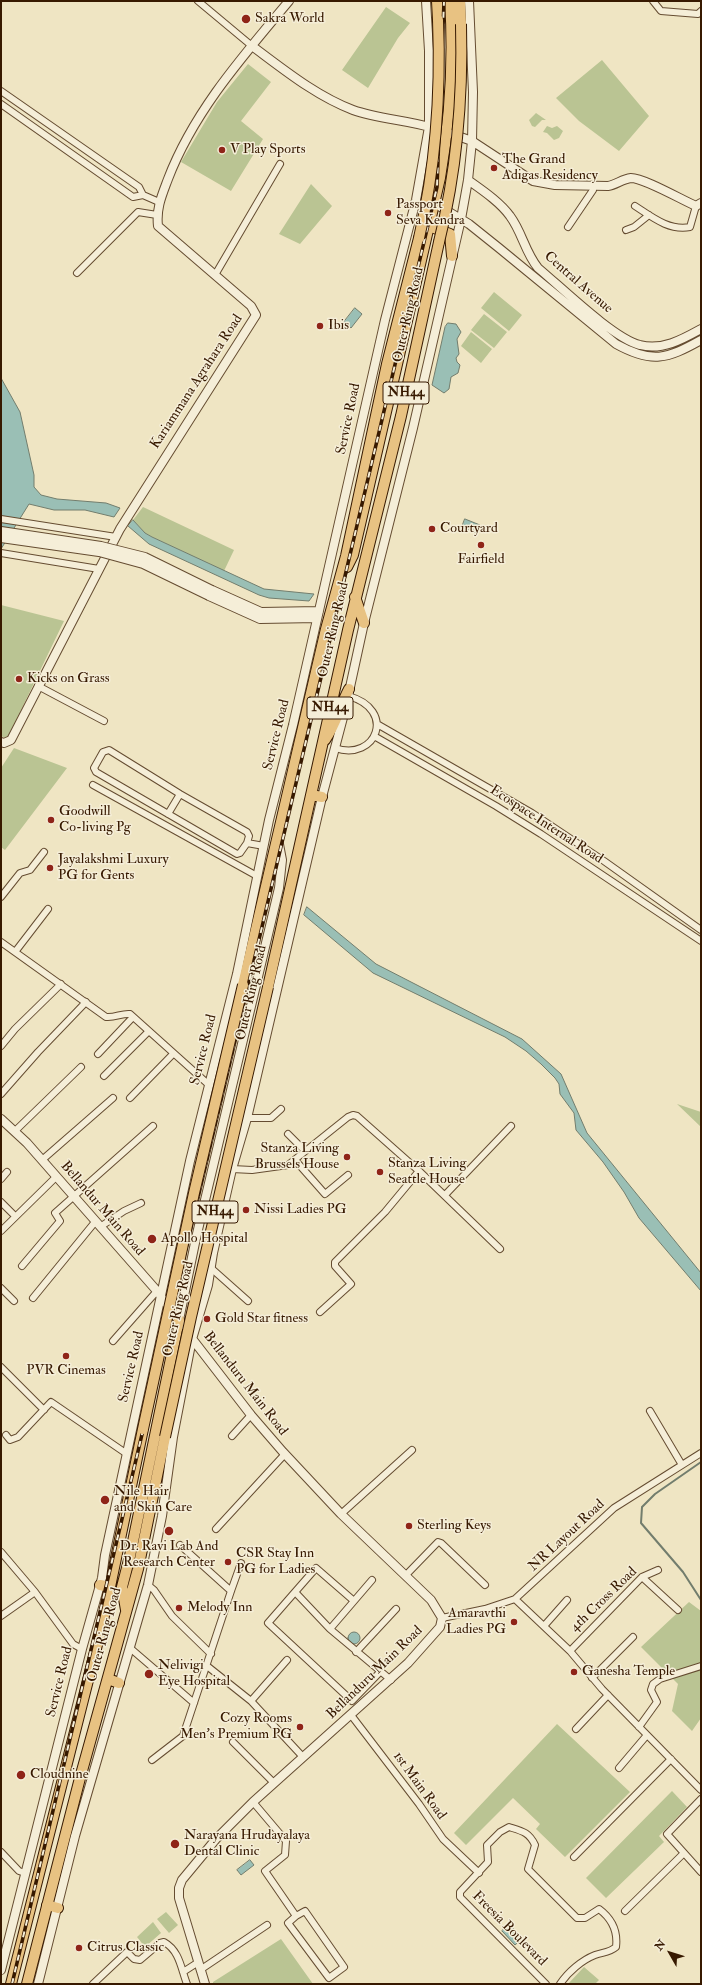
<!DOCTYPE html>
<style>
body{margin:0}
#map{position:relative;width:702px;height:1985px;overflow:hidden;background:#efe5c3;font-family:"IM FELL Double Pica",serif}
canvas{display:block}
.frame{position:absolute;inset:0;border:2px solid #371900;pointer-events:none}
.north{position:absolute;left:650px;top:1933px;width:40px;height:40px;-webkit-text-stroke:3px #f5eed8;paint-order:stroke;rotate:309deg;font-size:11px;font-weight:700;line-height:16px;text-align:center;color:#371900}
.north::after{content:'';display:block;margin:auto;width:14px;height:18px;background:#371900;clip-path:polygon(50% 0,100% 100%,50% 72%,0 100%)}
</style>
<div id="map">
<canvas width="702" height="1985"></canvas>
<div class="frame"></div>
<div class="north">N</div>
</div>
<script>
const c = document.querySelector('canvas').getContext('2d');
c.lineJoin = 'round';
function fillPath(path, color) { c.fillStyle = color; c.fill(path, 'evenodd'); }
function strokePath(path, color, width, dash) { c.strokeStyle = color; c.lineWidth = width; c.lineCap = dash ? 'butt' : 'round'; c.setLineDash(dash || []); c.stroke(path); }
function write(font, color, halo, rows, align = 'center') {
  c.font = font + ' "IM FELL Double Pica",serif'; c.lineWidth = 3; c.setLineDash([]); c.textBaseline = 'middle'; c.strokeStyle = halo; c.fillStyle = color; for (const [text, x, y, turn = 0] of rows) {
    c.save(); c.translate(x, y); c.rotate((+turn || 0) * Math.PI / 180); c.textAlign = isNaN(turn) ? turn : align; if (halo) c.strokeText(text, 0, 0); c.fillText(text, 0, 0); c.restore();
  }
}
const green = new Path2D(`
 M386,7L410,23L398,38L368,88L342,70Z
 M602,60L649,116L619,151L579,121L556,98Z
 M248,64L271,82L241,121L263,139L231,191L181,162L217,102Z
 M536,113L546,120H542L535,127L532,126L529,120Z
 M547,126L552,128L557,126L563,131L559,138L554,140L547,133L543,132Z
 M311,184L332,206L300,244L279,234Z
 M494,292L522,315L509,331L481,308Z
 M484,314L507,332L494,348L471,330Z
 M471,332L492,349L481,363L461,346Z
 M143,507L234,550L224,571L152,537L145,533L133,520Z
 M1,605L64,621L7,739L1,736Z
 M14,748L67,768L5,850L1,847V768Z
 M677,1104L701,1112V1127Z
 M689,1602L701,1611V1718L692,1731L672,1711L678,1684L641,1647Z
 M557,1724L630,1792L565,1857L536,1829L540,1824L513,1798L466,1845L454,1833Z
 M672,1791L687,1807L659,1836L664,1842L606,1898L586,1878Z
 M166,1912L178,1925L169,1933L157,1919Z
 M153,1922L161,1933L145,1947L137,1937Z
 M281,1939L313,1984H213V1982Z
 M584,1967L599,1980L595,1984H568Z`);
const water = new Path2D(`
 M355,308L362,314L351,328L344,322Z
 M448,323L456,324L461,332L457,339L459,354L456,358L457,362L460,365L458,373L451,377L449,389L444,393L432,385L445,327Z
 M1,378L20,412L34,475V487L41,495L57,499L106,503L120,508L114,517L85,510H54L29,504L1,549Z
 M465,519L480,525L476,533L462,527Z
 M133,520L145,533L152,537L264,589L314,594L309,601L269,598L259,595L149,544L128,526Z
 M307,907L376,964L522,1039L561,1074L587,1133L701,1273V1291L639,1218L624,1192L603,1162L576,1130L574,1113L560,1094L559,1084L555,1078L541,1064L526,1051L505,1037L373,973L304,915Z
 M348 1638a6 6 0 1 1 12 0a6 6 0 1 1-12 0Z
 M250,1860L254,1865L241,1875L237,1870Z
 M509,1924L523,1938L515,1945L502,1931Z`);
const stream = new Path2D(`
 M701,1462L655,1494L642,1507L641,1523L683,1572L701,1600`);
const minor = new Path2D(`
 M198,1L252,46
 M653,1L661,11L698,14L701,11
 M1,91L139,187L143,195
 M1,104L133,197L143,195L159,202
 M635,206C652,217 669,231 690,227L696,206
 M568,227L593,190V186
 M626,230L634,227L649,215
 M77,273L138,212L157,215
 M215,275L280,164
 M1,519L116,537
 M1,553L99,569
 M38,686L104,721
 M377,724L532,813L604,861L701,930
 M374,736L496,806L541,834L701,941
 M335,748C377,762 397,709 348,696
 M93,785L257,876
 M168,814L180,794
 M247,843L240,853L237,854L96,772L94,768L103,752L109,750L180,794L247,832L249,836L247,843L264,846
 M1,897L20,873L30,870L44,852
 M1,942L106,1017C115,1018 122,1013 130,1014L208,1084
 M15,952L48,909
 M1,1046L15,1029L61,984
 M98,1054L133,1017
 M104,1076L149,1031
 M1,1094L38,1052L86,1002
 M130,1098L173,1054
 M247,1118H271L281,1109
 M15,1131L81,1067
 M288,1134L305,1151
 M42,1160L113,1098
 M295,1160L325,1194L348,1175
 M232,1169L252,1170L288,1165L348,1117L353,1115L357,1116L419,1171L500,1249
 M1,1179L7,1172
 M445,1195L511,1126
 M1,1202L15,1216
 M100,1227L124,1211L141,1203
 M1,1231L56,1177
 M22,1266L60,1221L55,1213L153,1126
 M212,1269L248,1301
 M1,1288L14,1301
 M33,1298L95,1222
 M320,1312L351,1284L335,1266V1262L385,1212L419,1171
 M113,1341L157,1291
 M1,1367L44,1410
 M650,1411L682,1465
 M6,1435L10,1440L18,1437L51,1402L127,1454
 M232,1436L251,1415
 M341,1514L412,1450
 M216,1529L285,1454
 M180,1545L231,1591
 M1,1552L35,1592L73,1644L82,1649
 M406,1575L438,1542L441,1543L485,1585
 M642,1577L678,1610
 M148,1585L154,1590L172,1616L211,1654
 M295,1592L268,1623L352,1701L381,1671
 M515,1599L570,1651L602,1689L701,1790
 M354,1601L316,1568L295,1592L330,1629L391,1680
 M1,1616L35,1592
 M442,1618L485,1609L515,1599L614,1508L701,1453
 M544,1626L567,1600
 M330,1629L372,1580
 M130,1648L194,1703
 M570,1651L642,1577L658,1570
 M356,1652L396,1609
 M207,1666L251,1701L303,1757
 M592,1678L633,1637
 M251,1701L287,1660
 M351,1715L419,1804L443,1839L479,1873
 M639,1727L657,1702L651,1690L653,1684L660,1679L701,1666
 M576,1729L608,1695
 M233,1742L274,1783
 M152,1760L183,1736L231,1591L241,1563
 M619,1768L647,1735
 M701,1799L667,1834L701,1872
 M253,1802L286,1841L285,1855L265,1871L296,1916L288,1923L329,1978L344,1967L305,1911L296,1916
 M1,1852L19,1871L25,1873
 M574,1857L671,1759
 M625,1911L684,1853
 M200,1970L267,1925
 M183,1972L197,1963
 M93,1984L127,1952L134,1959L140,1960L160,1943L164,1942C180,1951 181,1969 187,1984
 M546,1984L460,1897V1892L488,1862L487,1845L500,1832L509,1827C522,1831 529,1832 535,1845L528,1869L577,1918H585L599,1909C611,1918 618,1931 616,1947C609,1953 603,1952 595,1955C582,1960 568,1972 560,1984`);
const tertiary = new Path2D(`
 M252,46C283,69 316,96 353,110C378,119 407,120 433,128
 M452,134L472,141L533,181L555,185L608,186C616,185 622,179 631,178C644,178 682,200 696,206L701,203
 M468,180C482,190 500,202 510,216C522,232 525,252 538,268C561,287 614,339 640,345C662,351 683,339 701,329
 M429,202L434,203L469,224L499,248L616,344C652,364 667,359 701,340
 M212,590L261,612L319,611
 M209,596L260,619L317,618
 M1,742L4,743L11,740L120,529L256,315L251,306L158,226C156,208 162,195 168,179C194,111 243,56 289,1
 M1,1119L27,1143L157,1291L182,1325
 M179,1320L196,1238L279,888L282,860L278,839
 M190,1336L251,1415L283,1452L341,1514L431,1600L442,1618L440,1627L408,1663L253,1802L216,1839L182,1880L179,1888V1898L205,1984
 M1,1970L82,1649L102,1578L105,1555L190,1161L237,974L269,820L293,725L385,320L416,200L429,127V51L426,1
 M38,1984L75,1836L148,1585L162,1516L173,1437L192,1339L208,1285L213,1253L232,1169L247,1118L322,797L345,710L364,623L413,428L461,219L468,180L472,141L473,92L469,1`);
const trunk = new Path2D(`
 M437,1L438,20
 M460,1L461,24
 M429,226L450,234L452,256
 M347,567L353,555L440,178C450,120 454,60 450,1
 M355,597L364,623
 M325,740C336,724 340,706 349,689
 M311,795L322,797
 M243,985L326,629L346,556L387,364L419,238
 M268,987L348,630L401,416L439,242
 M100,1585L110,1587
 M126,1610L122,1587L130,1556L179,1320
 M108,1679L119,1683
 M47,1905L58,1908
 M11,1984L102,1625L143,1429
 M27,1984L80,1778L138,1569L165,1437`);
const rail = new Path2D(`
 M12,1984L437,187L444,1`);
const tertiaryBridge = new Path2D(`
 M1,531L101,546L145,557L212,590
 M1,538L99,552L143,564L209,596`);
const trunkBridge = new Path2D(`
 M419,238C436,165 441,94 438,20
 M439,242C457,170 463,98 461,24
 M143,1429L194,1193L243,985
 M165,1437L191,1317L268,987`);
const markers = [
 [246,19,5,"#8f2418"],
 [222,150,4,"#8f2418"],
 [494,168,4,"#8f2418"],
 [388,213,4,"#8f2418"],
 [320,326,4,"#8f2418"],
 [432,529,4,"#8f2418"],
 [481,545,4,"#8f2418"],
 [19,679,4,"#8f2418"],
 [51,820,4,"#8f2418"],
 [50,868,4,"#8f2418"],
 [347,1157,4,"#8f2418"],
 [380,1172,4,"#8f2418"],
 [246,1210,4,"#8f2418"],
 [152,1239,5,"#8f2418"],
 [207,1319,4,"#8f2418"],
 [66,1356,4,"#8f2418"],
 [105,1500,5,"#8f2418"],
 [409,1526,4,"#8f2418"],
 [169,1531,5,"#8f2418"],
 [228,1562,4,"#8f2418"],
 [179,1608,4,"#8f2418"],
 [514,1622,4,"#8f2418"],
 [574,1672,4,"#8f2418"],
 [149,1674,5,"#8f2418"],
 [300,1727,4,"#8f2418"],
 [21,1775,5,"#8f2418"],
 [175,1844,5,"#8f2418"],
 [79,1948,4,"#8f2418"]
];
const shields = [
 [406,393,46],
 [330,708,46],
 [215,1212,46]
];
const shieldNames = [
 ["NH44",406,393],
 ["NH44",330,708],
 ["NH44",215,1212]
];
const poiNames = [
 ["Sakra World",255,19],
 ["V Play Sports",230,150],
 ["The Grand",502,160],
 ["Adigas Residency",502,176],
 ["Passport",396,205],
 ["Seva Kendra",396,221],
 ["Ibis",328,326],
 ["Courtyard",440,529],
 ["Fairfield",481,560,"center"],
 ["Kicks on Grass",27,679],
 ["Goodwill",59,812],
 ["Co-living Pg",59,828],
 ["Jayalakshmi Luxury",58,860],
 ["PG for Gents",58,876],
 ["Stanza Living",339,1149,"right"],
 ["Brussels House",339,1165,"right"],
 ["Stanza Living",388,1164],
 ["Seattle House",388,1180],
 ["Nissi Ladies PG",254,1210],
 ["Apollo Hospital",161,1239],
 ["Gold Star fitness",215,1319],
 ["PVR Cinemas",66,1371,"center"],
 ["Nile Hair",114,1492],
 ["and Skin Care",114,1508],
 ["Sterling Keys",417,1526],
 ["Dr. Ravi Lab And",169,1547,"center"],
 ["Research Center",169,1563,"center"],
 ["CSR Stay Inn",236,1554],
 ["PG for Ladies",236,1570],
 ["Melody Inn",187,1608],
 ["Amaravthi",506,1614,"right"],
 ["Ladies PG",506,1630,"right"],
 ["Nelivigi",158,1666],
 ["Eye Hospital",158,1682],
 ["Ganesha Temple",582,1672],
 ["Cozy Rooms",292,1719,"right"],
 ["Men's Premium PG",292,1735,"right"],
 ["Cloudnine",30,1775],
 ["Narayana Hrudayalaya",184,1836],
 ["Dental Clinic",184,1852],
 ["Citrus Classic",87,1948]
];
const streetNames = [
 ["Central Avenue",578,283,41],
 ["Outer Ring Road",409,315,-77],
 ["Kariammana Agrahara Road",197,382,-57],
 ["Service Road",349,419,-78],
 ["Outer Ring Road",334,630,-77],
 ["Service Road",277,735,-76],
 ["Ecospace Internal Road",546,825,33],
 ["Outer Ring Road",252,993,-77],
 ["Service Road",204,1050,-76],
 ["Bellandur Main Road",102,1209,49],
 ["Outer Ring Road",179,1309,-77],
 ["Service Road",132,1367,-77],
 ["Bellanduru Main Road",245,1384,52],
 ["NR Layout Road",567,1536,-43],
 ["4th Cross Road",604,1600,-44],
 ["Outer Ring Road",105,1635,-75],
 ["Bellanduru Main Road",375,1673,-44],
 ["Service Road",60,1682,-76],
 ["1st Main Road",419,1786,54],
 ["Freesia Boulevard",509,1929,45]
];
fillPath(green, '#bac493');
fillPath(water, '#9abfb5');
strokePath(water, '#727d6d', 1);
strokePath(stream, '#727d6d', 2);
strokePath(minor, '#654c31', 8);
strokePath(tertiary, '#654c31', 10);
strokePath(trunk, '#371900', 12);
strokePath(minor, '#f5eed8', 6);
strokePath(tertiary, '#f5eed8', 8);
strokePath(trunk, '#e8c282', 10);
strokePath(rail, '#371900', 3.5);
strokePath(rail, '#f5eed8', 2, [6]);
strokePath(tertiaryBridge, '#654c31', 10, []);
strokePath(trunkBridge, '#371900', 12, []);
strokePath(tertiaryBridge, '#f5eed8', 8);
strokePath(trunkBridge, '#e8c282', 10);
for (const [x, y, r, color] of markers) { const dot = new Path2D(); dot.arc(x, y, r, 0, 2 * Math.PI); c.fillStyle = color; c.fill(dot); strokePath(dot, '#f5eed8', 1.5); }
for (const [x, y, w] of shields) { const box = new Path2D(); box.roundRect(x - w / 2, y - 11, w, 22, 3); c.fillStyle = '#f5eed8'; c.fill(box); strokePath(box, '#371900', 1); }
write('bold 13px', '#371900', null, shieldNames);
write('14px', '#371900', '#f5eed8', poiNames, 'left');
write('14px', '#371900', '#f5eed8', streetNames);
</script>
